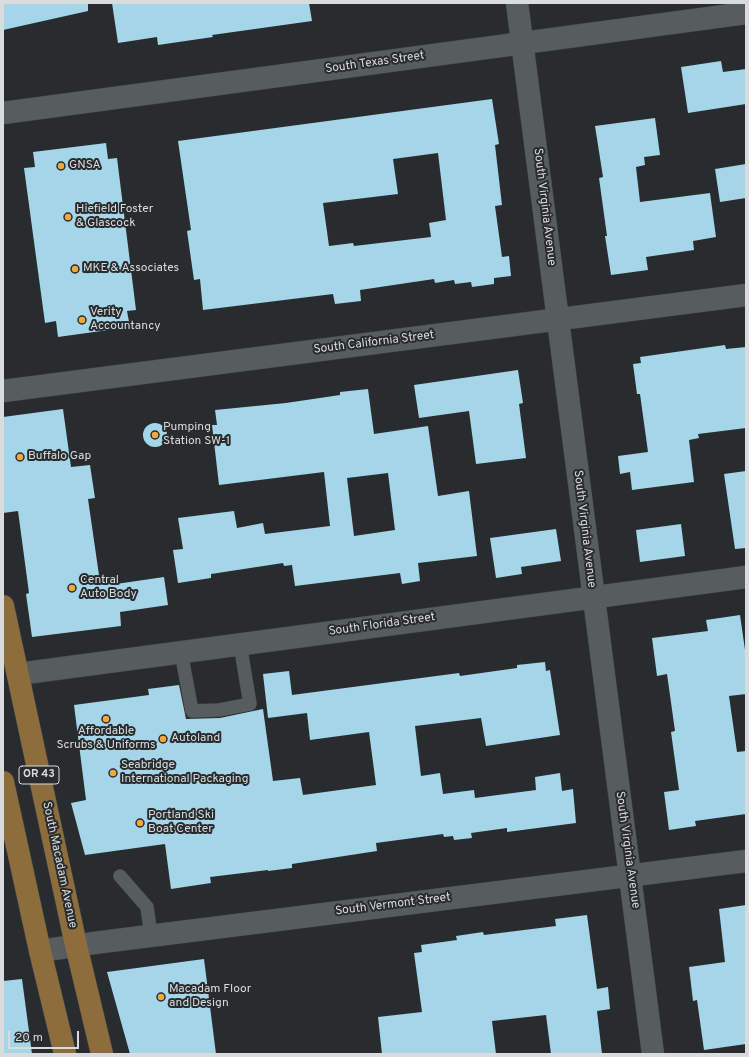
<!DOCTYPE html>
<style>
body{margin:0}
#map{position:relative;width:749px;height:1057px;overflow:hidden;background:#282c2e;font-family:Overpass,sans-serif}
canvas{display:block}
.frame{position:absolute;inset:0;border:4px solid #d9dcdd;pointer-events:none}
.scale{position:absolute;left:8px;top:1031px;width:71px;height:18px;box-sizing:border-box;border:2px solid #d9dcdd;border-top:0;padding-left:5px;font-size:12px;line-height:14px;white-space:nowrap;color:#d9dcdd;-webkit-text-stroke:3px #282c2e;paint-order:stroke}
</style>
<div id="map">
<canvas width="749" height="1057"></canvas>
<div class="frame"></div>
<div class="scale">20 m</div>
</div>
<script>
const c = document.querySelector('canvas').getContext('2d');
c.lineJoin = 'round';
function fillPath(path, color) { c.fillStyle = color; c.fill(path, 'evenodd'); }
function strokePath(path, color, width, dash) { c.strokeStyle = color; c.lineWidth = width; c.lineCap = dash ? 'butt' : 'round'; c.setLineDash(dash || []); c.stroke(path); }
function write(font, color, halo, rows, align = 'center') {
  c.font = font + ' Overpass,sans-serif'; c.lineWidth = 4; c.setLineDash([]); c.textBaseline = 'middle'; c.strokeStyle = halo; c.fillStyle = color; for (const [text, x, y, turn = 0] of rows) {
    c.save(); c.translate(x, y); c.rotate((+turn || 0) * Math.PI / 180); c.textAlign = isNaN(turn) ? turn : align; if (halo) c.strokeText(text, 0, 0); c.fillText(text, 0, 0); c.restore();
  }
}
const building = new Path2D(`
 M3,3H88V11L3,30Z
 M112,3H309L312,21L212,35L213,37L158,45L157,37L118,43Z
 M721,61L723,72L746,69V104L688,113L681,67Z
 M492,99L499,144L495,145L502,205L495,206L502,257L509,256L511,276L494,278V284L472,287L471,282L455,284L454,280L435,283L434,279L360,290L361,301L335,304L333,294L203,310L200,279L194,280L187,231L191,230L178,141ZM438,153L446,220L429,223L431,237L354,246L353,243L329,246L323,203L398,194L393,159Z
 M655,118L660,155L644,157L645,165L636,167L640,202L710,193L716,237L693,241L694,250L646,257L648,270L611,275L605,236H607L599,178L603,177L595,126Z
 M106,143L108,159L117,158L136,310L127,311L130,327L58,337L56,321L45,323L24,168L35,167L33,152Z
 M746,164V198L720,202L715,169Z
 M725,345L726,349L746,347V428L698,434L699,438L689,440L694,482L632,490L630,472L620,474L618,456L648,452L640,394H637L633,364L641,363L640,357Z
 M518,370L523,403L519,404L526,458L476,464L469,411L419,418L414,385Z
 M368,389L374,434L428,426L438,496L469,491L477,556L418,563L420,581L402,584L400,573L295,586L292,565L284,566L283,563L211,574V578L178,583L173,550L183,549L178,518L234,511L237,528L263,523L265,534L330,526L324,472L219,485L212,425H217L215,410L286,403L340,395V392ZM388,473L395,530L354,536L347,478Z
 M63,409L71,467L90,465L95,498L88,499L100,582L115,580L116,584L164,577L168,605L120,612L121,626L32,637L26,594L29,593L18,511L3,513V417Z
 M143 435a12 12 0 1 1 24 0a12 12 0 1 1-24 0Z
 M746,471V548L735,549L724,474Z
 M681,524L685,556L640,562L636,530Z
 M556,529L561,561L521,567L522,574L496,578L490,538Z
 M740,615L746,657V694L729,696L737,752L746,751V814L695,821L696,826L669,830L664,792L679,790L671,732L675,731L667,674L657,676L652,638L708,631L706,620Z
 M545,662L546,671L550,670L560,735L486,746L481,718L415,726L421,776L440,773L443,794L474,790L475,798L536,790L535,777L560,773L562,791L573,789L576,823L507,832V828L471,833L472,838L454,840L453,836L444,837L443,834L376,843L377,851L292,864V868L268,871V870L210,877L211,883L171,889L165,844L85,855L71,803L86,800L74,705L149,695L148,689L179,685L186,719L220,718L263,709L273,781L300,778L303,795L376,785L369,732L310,740L307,713L268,718L263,674L289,671L292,695L459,673L460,676L517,668V665Z
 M746,905V1044L704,1050L697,1000L693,1001L689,967L725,962L719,909Z
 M587,915L597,989L608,987L610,1009L597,1011L602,1054H551L546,1015L492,1021L496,1054H382L378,1017L422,1012L414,953L422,952L421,945L457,940L456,936L483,932L484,935L556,926L555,919Z
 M204,959L216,1054H130L107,972Z
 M22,979L32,1054H3V981Z`);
const lane = new Path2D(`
 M181,652L192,711L219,710L250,704L240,644
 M120,876L147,907L151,935`);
const street = new Path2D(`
 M517,3L653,1054
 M3,113L746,13
 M3,391L746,295
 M18,674L746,577
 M40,951L94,943L746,861`);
const primary = new Path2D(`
 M3,606L76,945L102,1054
 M3,782L40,951L65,1054`);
const markers = [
 [61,166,4,"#efa73e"],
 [68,217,4,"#efa73e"],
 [75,269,4,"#efa73e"],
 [82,320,4,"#efa73e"],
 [155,435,4,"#efa73e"],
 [20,457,4,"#efa73e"],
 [72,588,4,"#efa73e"],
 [106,719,4,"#efa73e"],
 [163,739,4,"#efa73e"],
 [113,773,4,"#efa73e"],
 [140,823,4,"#efa73e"],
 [161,997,4,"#efa73e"]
];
const shields = [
 [39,775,40]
];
const shieldNames = [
 ["OR 43",39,775]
];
const streetNames = [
 ["South Texas Street",375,63,-8],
 ["South Virginia Avenue",544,207,83],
 ["South California Street",374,343,-7],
 ["South Virginia Avenue",584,529,83],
 ["South Florida Street",382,625,-8],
 ["South Virginia Avenue",627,850,82],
 ["South Macadam Avenue",59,865,78],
 ["South Vermont Street",393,905,-7]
];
const poiNames = [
 ["GNSA",69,166],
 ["Hiefield Foster",76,210],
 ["& Glascock",76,224],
 ["MKE & Associates",83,269],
 ["Verity",90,313],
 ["Accountancy",90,327],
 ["Pumping",163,428],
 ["Station SW-1",163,442],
 ["Buffalo Gap",28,457],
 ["Central",80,581],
 ["Auto Body",80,595],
 ["Affordable",106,732,"center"],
 ["Scrubs & Uniforms",106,746,"center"],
 ["Autoland",171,739],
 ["Seabridge",121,766],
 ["International Packaging",121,780],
 ["Portland Ski",148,816],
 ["Boat Center",148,830],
 ["Macadam Floor",169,990],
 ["and Design",169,1004]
];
fillPath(building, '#a5d5e9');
strokePath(lane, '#45494a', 14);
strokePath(street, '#45494a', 23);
strokePath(primary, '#45494a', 23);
strokePath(lane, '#575c5f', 13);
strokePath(street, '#575c5f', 22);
strokePath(primary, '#8d6d3c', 22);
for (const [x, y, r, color] of markers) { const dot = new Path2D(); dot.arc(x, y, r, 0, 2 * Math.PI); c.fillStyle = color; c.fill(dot); strokePath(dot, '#282c2e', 1.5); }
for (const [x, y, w] of shields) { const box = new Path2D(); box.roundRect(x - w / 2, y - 9, w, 18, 3); c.fillStyle = '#282c2e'; c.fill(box); strokePath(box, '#d9dcdd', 1); }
write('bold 11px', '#d9dcdd', null, shieldNames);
write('12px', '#d9dcdd', '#282c2e', streetNames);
write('12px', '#d9dcdd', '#282c2e', poiNames, 'left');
</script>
